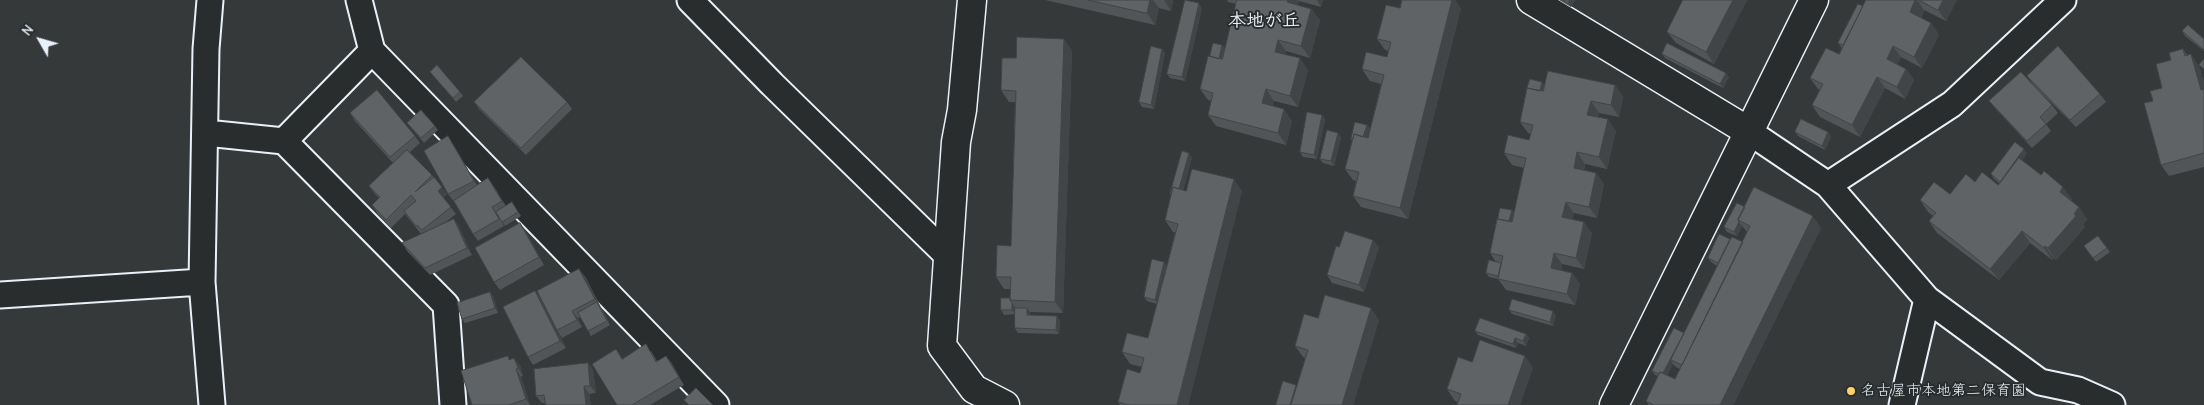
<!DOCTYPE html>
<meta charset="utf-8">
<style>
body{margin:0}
#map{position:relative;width:2204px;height:405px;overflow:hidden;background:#35393a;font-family:"Comic Neue",sans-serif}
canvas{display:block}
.north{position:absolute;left:15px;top:15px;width:50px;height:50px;-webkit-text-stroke:4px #2a2d2e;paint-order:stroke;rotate:308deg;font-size:14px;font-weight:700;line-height:20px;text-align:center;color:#e8f1f8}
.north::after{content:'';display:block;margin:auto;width:18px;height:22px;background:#e8f1f8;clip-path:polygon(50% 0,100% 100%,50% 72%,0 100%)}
</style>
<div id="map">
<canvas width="2204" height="405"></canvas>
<div class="north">N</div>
</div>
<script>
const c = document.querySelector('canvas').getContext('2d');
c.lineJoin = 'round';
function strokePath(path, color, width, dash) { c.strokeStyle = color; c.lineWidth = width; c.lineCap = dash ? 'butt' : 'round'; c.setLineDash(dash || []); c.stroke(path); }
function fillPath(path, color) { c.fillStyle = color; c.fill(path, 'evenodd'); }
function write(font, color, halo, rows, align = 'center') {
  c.font = font + ' "Comic Neue","Klee One",sans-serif'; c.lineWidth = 4; c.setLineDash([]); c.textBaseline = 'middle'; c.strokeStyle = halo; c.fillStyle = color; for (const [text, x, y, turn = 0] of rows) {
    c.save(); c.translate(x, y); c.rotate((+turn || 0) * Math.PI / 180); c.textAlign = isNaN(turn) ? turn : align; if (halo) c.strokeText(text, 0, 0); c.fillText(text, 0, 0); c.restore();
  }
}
const minor = new Path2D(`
 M210,0L206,49L202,282L212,405
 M359,0L372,51L716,405
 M690,0L772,84L947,255
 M1748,131L1828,185L1927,299L2040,382L2078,390L2112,405
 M206,133L284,141L446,305L453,405
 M284,141L372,51
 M1828,185L1952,104L2063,0
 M0,295L202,282
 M1902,405L1927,299`);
const tertiary = new Path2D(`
 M972,0L962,110L956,142L942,346L974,389L1005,405
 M1531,0L1748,131
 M1614,405L1814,0`);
const wall = new Path2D(`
 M1045,0H1173L1171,11L1159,8L1155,25Z
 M1227,0H1323L1321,7L1299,1L1298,5L1311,9L1320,20L1310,58L1286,51L1285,54L1308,70L1298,107L1274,101L1272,106L1292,121L1286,145L1216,126L1208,115L1211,101L1208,100L1200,89L1210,56L1222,45L1225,48L1236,4L1228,2Z
 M1559,0H1575L1571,7Z
 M1683,0H1747L1714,64L1676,43L1667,32Z
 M1866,0H1957L1946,21L1924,10L1921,18L1931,23L1939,35L1922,68L1901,57L1897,64L1906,69L1914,80L1905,99L1885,88L1860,137L1820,117L1812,105L1820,90L1818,89L1810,78L1839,54L1842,48L1838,43L1863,6Z
 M1202,8L1185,81L1170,78L1167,74Z
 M1400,8H1461L1408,219L1361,207L1353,196L1356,181L1353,180L1345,169L1352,141L1351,139L1367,125L1370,129L1367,137L1368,138L1381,84L1370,81L1362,69L1387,57L1389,51L1385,50L1377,39Z
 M2182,31L2204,39V51L2185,36Z
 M1162,49L1165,53L1154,109L1142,107L1139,102Z
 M2183,49L2187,55L2199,66L2204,82V167L2169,176L2161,165L2153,101L2162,88L2171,60Z
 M1072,50L1063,313L1030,312V315L1060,320L1059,334L1018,333L1015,328V314L1004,315L1001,310L1010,298L1011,289H1004L996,277L1011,246L1015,102H1009L1001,90L1016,58Z
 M1662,54L1729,77L1723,88L1665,58Z
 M430,72L460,92L463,96L456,102Z
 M2027,76L2100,94L2106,102L2076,127L2034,86L2052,105L2058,113L2046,124L2051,131L2032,148L1995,108L1989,101L2032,83Z
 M1542,82L1544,85H1615L1623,97L1619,117L1599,113L1598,117L1616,131L1607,169L1585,164L1584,170L1596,173L1604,184L1597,218L1574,213L1572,219L1592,233L1584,269L1562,264L1561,270L1572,273L1580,284L1575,305L1506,290L1498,279L1489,277L1486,273L1496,262L1490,253L1512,210L1514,213L1524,168L1512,165L1504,153L1529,140L1531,134L1528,133L1520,122Z
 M474,102H567L572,109L526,155L479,109Z
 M350,113L415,136L420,143L410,152L432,175L447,194L443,198L456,214L442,225L454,219L459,227L472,255L430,275L407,251L402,243L424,233L423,232L421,234L405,214L391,228L377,213L372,205L379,198L374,193L369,186L393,163L355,121Z
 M1322,115L1325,119L1317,159L1303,157L1300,152Z
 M407,123L435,126L438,130L424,143Z
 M1795,132H1828L1831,137L1825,150L1798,136Z
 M1341,137L1334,166L1323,163L1320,159Z
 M453,144L477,185L488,178L506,206L512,202L521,216L505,226L498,214L504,226L478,241L473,234L454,202L448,194Z
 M2027,153L2022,160L2072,199L2071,200L2087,219L2083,225L2085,227L2056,260L2054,258L2052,260L2030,243L1999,280L1937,233L1929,221L1933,216L1928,212L1920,200L1950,194L1975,182L1998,185L1999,183L1994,179L1991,174Z
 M1192,157L1183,190L1186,191H1242L1188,405H1120L1118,402L1140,373L1142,367L1130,364L1122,352L1148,338L1157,304L1147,301L1144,297L1164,262L1167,266L1175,232H1173L1165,220L1171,196L1170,194Z
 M1745,207L1821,228L1733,405H1649L1646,401L1658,376L1655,375L1652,371L1684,333L1717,266L1711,262L1708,258L1730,239L1743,242L1747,232L1742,226L1737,236L1727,232L1724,227ZM1673,364L1676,367L1680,369L1675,379L1667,375Z
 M525,230L544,265L500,290L494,282Z
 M2098,236L2110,252L2096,262L2084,246Z
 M1339,247H1379L1364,292L1332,283L1327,275Z
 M585,276L610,325L591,336L581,317L578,318L582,327L562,338L557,330Z
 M535,291L540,298L566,348L533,365L528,357Z
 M490,292L493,296L498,313L465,323L462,319Z
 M1509,310L1556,315L1553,326L1512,314Z
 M1318,318L1379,320L1353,405H1276L1297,386L1305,358L1303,357L1295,346Z
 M1475,331L1526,334L1529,338L1526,346L1518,343L1516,348L1478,335Z
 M651,351L657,361L666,356L684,385L650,405H617L623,358Z
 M510,359L520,365L523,376L521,377L530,405H472Z
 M1472,362L1533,367L1520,405H1457L1458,402L1455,401L1447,389Z
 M588,363L593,370L596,393L589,394L591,405H546L545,403H542L536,396Z`);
const shadedWall = new Path2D(`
 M1150,0H1153L1159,8L1155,25L1147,13Z
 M1164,0H1173L1171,11Z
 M1288,0H1298L1299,1L1295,14L1287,2Z
 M1317,0H1323L1321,7Z
 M1452,0H1455L1461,8L1408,219L1400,208Z
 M1570,0H1575L1571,7L1568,3Z
 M1733,0H1747L1714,64L1706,52Z
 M1915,0H1917L1924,10L1918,24L1910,12Z
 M1943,0H1957L1946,21L1938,10Z
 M1199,3L1202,8L1185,81L1182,77Z
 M1311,9L1320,20L1310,58L1301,46Z
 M1931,23L1939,35L1922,68L1914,57Z
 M1064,39L1072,50L1063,313L1055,302Z
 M1278,40L1286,51L1283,63L1275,52Z
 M1222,45L1225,49L1221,66L1218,62Z
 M1893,46L1901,57L1895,70L1887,59Z
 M1162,49L1165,53L1154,109L1151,105Z
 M2191,54L2199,66L2204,82V94L2201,90Z
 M1300,58L1308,70L1298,107L1290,96Z
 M1906,69L1914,80L1905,99L1897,87Z
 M1726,73L1729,77L1723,88L1720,84Z
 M1877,77L1885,88L1860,137L1852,125Z
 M1542,82L1545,86L1542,98L1539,94Z
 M1615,85L1623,97L1619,117L1611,105Z
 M1266,89L1274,101L1270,115L1262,103Z
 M1591,101L1599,113L1595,126L1587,115Z
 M1284,109L1292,121L1286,145L1278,133Z
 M1322,115L1325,119L1317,159L1314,155Z
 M1608,119L1616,131L1607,169L1599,157Z
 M1367,125L1370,129L1365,146L1362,142Z
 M1828,132L1831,137L1825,150L1822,146Z
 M1338,133L1341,137L1334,166L1331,161Z
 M448,136L453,144L479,189L474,181Z
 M2024,149L2027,153L2003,186L2000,182Z
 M1577,152L1585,164L1582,179L1574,168Z
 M1189,153L1192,157L1180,200L1177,196Z
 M1596,173L1604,184L1597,218L1589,207Z
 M488,178L494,186L507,208L502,201Z
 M1234,179L1242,191L1188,405H1177Z
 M442,187L447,194L443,198L438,191Z
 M2063,187L2072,199L2068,203L2060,192Z
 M1566,202L1574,213L1570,228L1562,217Z
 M2079,207L2087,219L2083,225L2085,227L2056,260L2048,248Z
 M1512,210L1515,214L1510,232L1507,227Z
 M1813,216L1821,228L1733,405H1720Z
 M454,219L459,227L472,255L467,248Z
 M1584,222L1592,233L1584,269L1576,258Z
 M1739,222L1742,226L1737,236L1734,232Z
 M520,223L525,230L544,265L539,257Z
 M2022,231L2030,243L1999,280L1990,269Z
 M1373,240L1379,247L1364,292L1359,285Z
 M2045,246L2054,258L2052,260L2044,248Z
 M1554,253L1562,264L1559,280L1551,268Z
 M1164,262L1167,266L1158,304L1155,300Z
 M579,269L585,276L600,306L595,299Z
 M1572,273L1580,284L1575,305L1567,294Z
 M535,291L540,298L566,348L560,341Z
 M490,292L493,296L498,313L495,308Z
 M1012,303L1015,307V314L1012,310Z
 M1027,308L1030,312V319L1027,315Z
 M1371,308L1379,320L1353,405H1342Z
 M572,311L578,318L582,327L577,320Z
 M1553,311L1556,315L1553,326L1550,322Z
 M1057,316L1060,320L1059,334L1056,330Z
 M1684,333L1671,360L1673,364L1665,380L1662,376Z
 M1526,334L1529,338L1526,346L1523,341Z
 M1515,338L1518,343L1516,348L1513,344Z
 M666,356L672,363L684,385L679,377Z
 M1525,356L1533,367L1520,405H1508Z
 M514,358L520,365L523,376L518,368Z
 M588,363L593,370L596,393L590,386Z
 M516,369L521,377L530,405L526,399Z
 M584,386L589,394L591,405H586Z`);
const building = new Path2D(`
 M1088,0H1150L1147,13Z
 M1185,0L1199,3L1182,77L1167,74Z
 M1237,0H1288L1287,2L1311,9L1301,46L1278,40L1275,52L1300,58L1290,96L1266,89L1262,103L1284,109L1278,133L1208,115L1213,93L1200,89L1208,56L1222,59Z
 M1402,0H1452L1400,208L1353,196L1359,172L1345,169L1354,134L1368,138L1384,75L1362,69L1366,52L1387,57L1391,42L1377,39L1386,5L1400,8Z
 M1563,0H1570L1568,3Z
 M1683,0H1733L1706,52L1667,32Z
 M1866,0H1915L1910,12L1931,23L1914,57L1893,46L1887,59L1906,69L1897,87L1877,77L1852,125L1812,105L1823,84L1810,78L1826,48L1839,54Z
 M1919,0H1943L1938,10Z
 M1858,4L1863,6L1843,45L1838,43Z
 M2188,25L2204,39V50L2182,31Z
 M1017,37L1064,39L1055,302L1010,300L1011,277H996L997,245L1011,246L1016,91L1001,90L1002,58H1016Z
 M1213,43L1222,45L1219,59L1210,56Z
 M1667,43L1726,73L1720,84L1662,54Z
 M1151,46L1162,49L1151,105L1139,102Z
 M2058,46L2100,94L2070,120L2027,76Z
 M2183,49L2185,56L2191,54L2201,90L2204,89V153L2161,165L2144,103L2153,101L2150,91L2162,88L2156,64L2171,60L2169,53Z
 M521,57L567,102L521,148L474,102Z
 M2204,59V69L2199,65Z
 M437,65L460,92L453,98L430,72Z
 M1548,71L1615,85L1611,105L1591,101L1587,115L1608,119L1599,157L1577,152L1574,168L1596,173L1589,207L1566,202L1562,217L1584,222L1576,258L1554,253L1551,268L1572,273L1567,294L1498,279L1503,256L1490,253L1497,219L1512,222L1526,158L1504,153L1508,135L1529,140L1533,125L1520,122L1527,88L1543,91Z
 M2021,72L2052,105L2040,117L2046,124L2027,141L1989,101Z
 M1530,79L1542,82L1540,91L1527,88L1526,91Z
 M377,90L415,136L390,157L350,113Z
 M421,110L435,126L421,138L407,123Z
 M1307,112L1322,115L1314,155L1300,152Z
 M1801,119L1828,132L1822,146L1795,132Z
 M1355,122L1367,125L1363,137L1354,134L1353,139H1351Z
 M1327,130L1338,133L1331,161L1320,159Z
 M448,136L474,181L448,194L424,151Z
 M2015,142L2024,149L2000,182L1991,174Z
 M407,150L432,175L415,192L434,177L442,187L438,191L451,207L422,230L417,225L416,226L404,211L416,201L411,195L386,220L372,205L380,197L369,186Z
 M1182,151L1189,153L1179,189L1173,187L1171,194H1170Z
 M2019,158L2041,175L2044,171L2063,187L2060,192L2079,207L2074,214L2076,216L2048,248L2045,246L2044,248L2022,231L1990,269L1929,221L1936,213L1920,200L1934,182L1950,194L1966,174L1975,182L1982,172L1998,185Z
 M1192,169L1234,179L1177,405H1129L1118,402L1127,369L1140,373L1144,358L1122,352L1127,333L1148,338L1178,224L1165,220L1173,187L1186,191Z
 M488,178L502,201L492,207L499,219L473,234L454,201Z
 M1754,187L1813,216L1720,405H1654L1646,401L1660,372L1675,379L1750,226L1738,220Z
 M512,202L518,212L502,222L496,212Z
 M1737,203L1745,207L1738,220L1739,222L1734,232L1724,227Z
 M1500,208L1512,210L1509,221L1498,219Z
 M454,219L467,248L425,268L402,243Z
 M520,223L539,257L494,282L475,248Z
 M1345,231L1373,240L1359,285L1327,275L1336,246L1339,247Z
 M1719,234L1730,239L1718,263L1708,258Z
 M2098,236L2107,248L2093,258L2084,246Z
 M1732,237L1743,242L1682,365L1671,360Z
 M1152,259L1164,262L1155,300L1144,297Z
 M1489,260L1501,263L1498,276L1486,273Z
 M579,269L595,299L572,311L577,320L557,330L537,291Z
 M535,291L560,341L528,357L503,307Z
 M490,292L495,308L462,319L457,303Z
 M1325,295L1371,308L1342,405H1291L1308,350L1295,346L1304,314L1318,318Z
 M1001,298H1010V300L1012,303V310H1001Z
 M1512,299L1553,311L1550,322L1509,310Z
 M597,302L607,321L588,331L578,313Z
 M1015,308H1027V315L1057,316L1056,330L1015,328Z
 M1480,318L1526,334L1523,341L1515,338L1513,344L1475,331Z
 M1674,328L1684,333L1663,373L1660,372L1659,374L1652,371Z
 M1480,340L1525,356L1508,405H1457L1461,394L1447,389L1458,357L1472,362Z
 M646,344L656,362L666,356L679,377L632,405H617L592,364L616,349L622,359Z
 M508,356L509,360L514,358L518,368L516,369L526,399L509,405H472L461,371Z
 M588,363L590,386H584L586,405H546L544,395L536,396L534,369Z
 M1283,381L1296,385L1290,405H1276Z
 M696,388L713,405H689L684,400Z`);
const markers = [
 [1851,391,5,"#ffd166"]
];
const poiNames = [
 ["名古屋市本地第二保育園",1861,391]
];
const quarterNames = [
 ["本地が丘",1264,21]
];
strokePath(minor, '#e8f1f8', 29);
strokePath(tertiary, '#e8f1f8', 31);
strokePath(minor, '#2a2d2e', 25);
strokePath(tertiary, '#2a2d2e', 28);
fillPath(wall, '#525557');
fillPath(shadedWall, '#424547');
fillPath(building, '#5f6365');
strokePath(building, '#424547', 1);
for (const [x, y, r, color] of markers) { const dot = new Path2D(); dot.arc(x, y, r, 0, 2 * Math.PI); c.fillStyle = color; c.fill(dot); strokePath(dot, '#2a2d2e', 2); }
write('15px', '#e8f1f8', '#2a2d2e', poiNames, 'left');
write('bold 18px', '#e8f1f8', '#2a2d2e', quarterNames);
</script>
